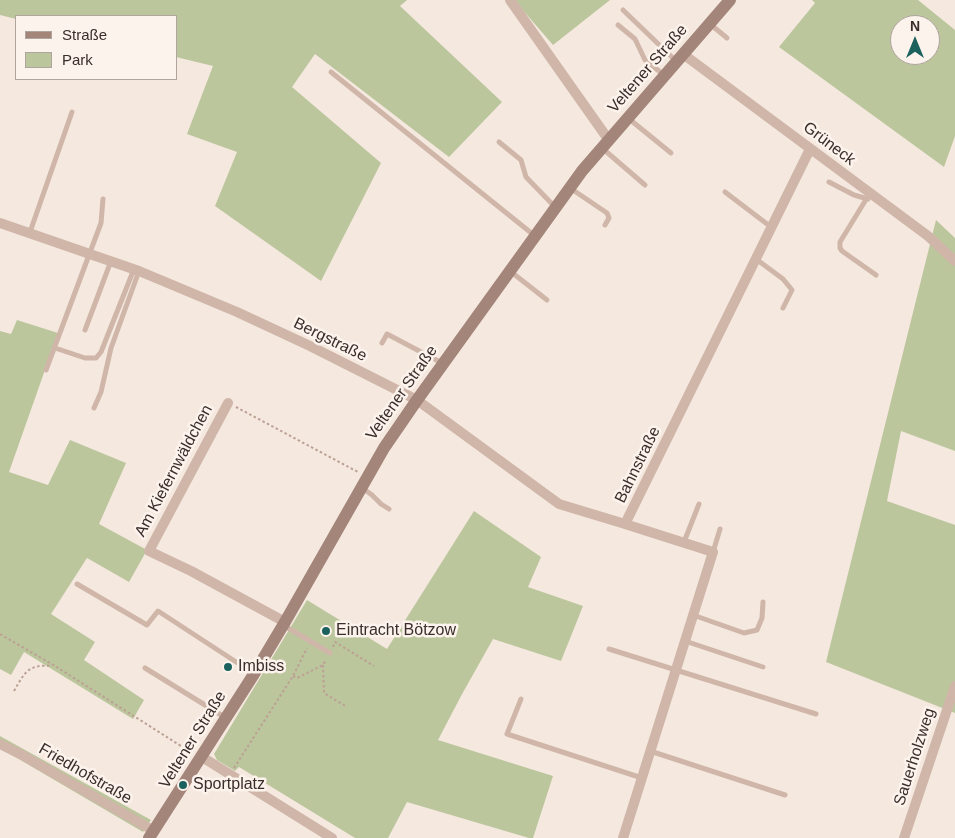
<!DOCTYPE html>
<meta charset="utf-8">
<style>
body{margin:0}
#map{position:relative;width:955px;height:838px;overflow:hidden;background:#f5e8df;font-family:Arial,sans-serif}
canvas{display:block}
.legend{position:absolute;left:15px;top:15px;width:162px;height:65px;box-sizing:border-box;background:#fcf3ec;border:1px solid #afa49e;margin:0;padding:6px 9px;list-style:none;font-size:15px;color:#3b2d2a}
.legend li{display:flex;align-items:center;gap:10px;height:25px}
.legend b{width:25px;border:1px solid #afa49e}
.north{position:absolute;left:890px;top:15px;width:50px;height:50px;box-sizing:border-box;background:#fcf3ec;border:1px solid #afa49e;border-radius:50%;rotate:0deg;font-size:14px;font-weight:700;line-height:20px;text-align:center;color:#3b2d2a}
.north::after{content:'';display:block;margin:auto;width:18px;height:22px;background:#1b615e;clip-path:polygon(50% 0,100% 100%,50% 72%,0 100%)}
</style>
<div id="map">
<canvas width="955" height="838"></canvas>
<ul class="legend">
<li><b style="height:6px;background:#a3857a"></b>Straße</li>
<li><b style="height:14px;background:#bcc69d"></b>Park</li>
</ul>
<div class="north">N</div>
</div>
<script>
const c = document.querySelector('canvas').getContext('2d');
c.lineJoin = 'round';
function fillPath(path, color) { c.fillStyle = color; c.fill(path, 'evenodd'); }
function strokePath(path, color, width, dash) { c.strokeStyle = color; c.lineWidth = width; c.lineCap = dash ? 'butt' : 'round'; c.setLineDash(dash || []); c.stroke(path); }
function write(font, color, halo, rows, align = 'center') {
  c.font = font + ' Arial,sans-serif'; c.lineWidth = 5; c.setLineDash([]); c.textBaseline = 'middle'; c.strokeStyle = halo; c.fillStyle = color; for (const [text, x, y, turn = 0] of rows) {
    c.save(); c.translate(x, y); c.rotate((+turn || 0) * Math.PI / 180); c.textAlign = isNaN(turn) ? turn : align; if (halo) c.strokeText(text, 0, 0); c.fillText(text, 0, 0); c.restore();
  }
}
const green = new Path2D(`
 M0,0H407L400,6L502,102L449,157L315,54L292,87L381,163L321,281L215,206L237,152L187,134L213,66L176,57V16H16V19L0,15Z
 M514,0H610L553,45Z
 M812,0H918L955,30V136L944,167L779,47L815,3ZM900,25H930V55H900Z
 M936,220L955,238V451L901,431L887,501L955,525V713L826,662Z
 M17,320L58,333L9,472L48,485L70,440L126,463L99,524L147,550L129,582L87,558L51,614L95,642L84,660L144,700L133,719L24,652L11,675L0,669V331L11,334Z
 M474,511L541,557L528,587L583,606L561,661L493,639L461,696L438,740L553,776L533,838H529L407,802L388,838H355L239,767L235,771L217,760L214,754L307,600L387,649Z
 M0,736L151,820L143,832L0,748Z`);
const path = new Path2D(`
 M236,407L358,472
 M0,634L55,666L192,753
 M333,647L335,642L374,666
 M323,665L324,693L347,707
 M293,676L297,678L323,665L326,660
 M14,691C25,672 28,664 52,666
 M234,768L293,676L307,648`);
const service = new Path2D(`
 M623,10L676,61
 M710,24L727,38
 M618,25L635,39L645,60L664,75
 M331,72L535,236
 M628,118L671,153
 M499,142L521,160L526,177L555,207
 M602,148L645,185
 M829,182L854,195L868,199
 M570,188L607,213L609,218L605,225
 M725,192L771,227
 M870,193L840,242V248L842,251L876,275
 M30,232L72,112
 M756,259L783,279L792,290L783,308
 M510,271L547,300
 M85,330L111,261
 M382,343L387,334L442,363
 M58,349L85,358H96L101,352L134,269
 M46,370L101,223L103,199
 M94,408L101,392L111,348L139,271
 M361,487L372,495L381,504L389,509
 M684,542L699,504
 M713,552L720,529
 M77,584L147,625L158,611L253,673
 M693,615L744,633L757,630L762,618L763,602
 M283,625L330,653
 M685,641L763,667
 M609,649L816,714
 M145,668L226,718
 M521,699L507,734L642,778
 M650,751L785,795`);
const minor = new Path2D(`
 M510,0L608,139
 M683,54L928,236L955,261
 M0,223L139,271L237,312L310,346L417,400L559,504L625,524
 M228,403L149,551L191,571L285,622
 M0,744L22,755L154,831
 M202,757L332,838
 M623,838L713,552L625,524L810,149
 M904,838L955,686`);
const secondary = new Path2D(`
 M149,838L254,674L285,622L384,448L417,400L582,171L730,0`);
const markers = [
 [326,631,5,"#1b615e"],
 [228,667,5,"#1b615e"],
 [183,785,5,"#1b615e"]
];
const streetNames = [
 ["Veltener Straße",648,69,-49],
 ["Grüneck",829,144,37],
 ["Bergstraße",330,340,26],
 ["Veltener Straße",402,393,-55],
 ["Bahnstraße",638,465,-64],
 ["Am Kiefernwäldchen",174,471,-62],
 ["Veltener Straße",193,740,-58],
 ["Sauerholzweg",915,757,-72],
 ["Friedhofstraße",85,774,30]
];
const poiNames = [
 ["Eintracht Bötzow",336,631],
 ["Imbiss",238,667],
 ["Sportplatz",193,785]
];
fillPath(green, '#bcc69d');
strokePath(path, '#bba093', 2, [2.5, 2.5]);
strokePath(service, '#cfb6a9', 5);
strokePath(minor, '#cfb6a9', 10);
strokePath(secondary, '#a3857a', 12);
for (const [x, y, r, color] of markers) { const dot = new Path2D(); dot.arc(x, y, r, 0, 2 * Math.PI); c.fillStyle = color; c.fill(dot); strokePath(dot, '#fcf3ec', 2); }
write('16px', '#3b2d2a', '#fcf3ec', streetNames);
write('16px', '#3b2d2a', '#fcf3ec', poiNames, 'left');
</script>
